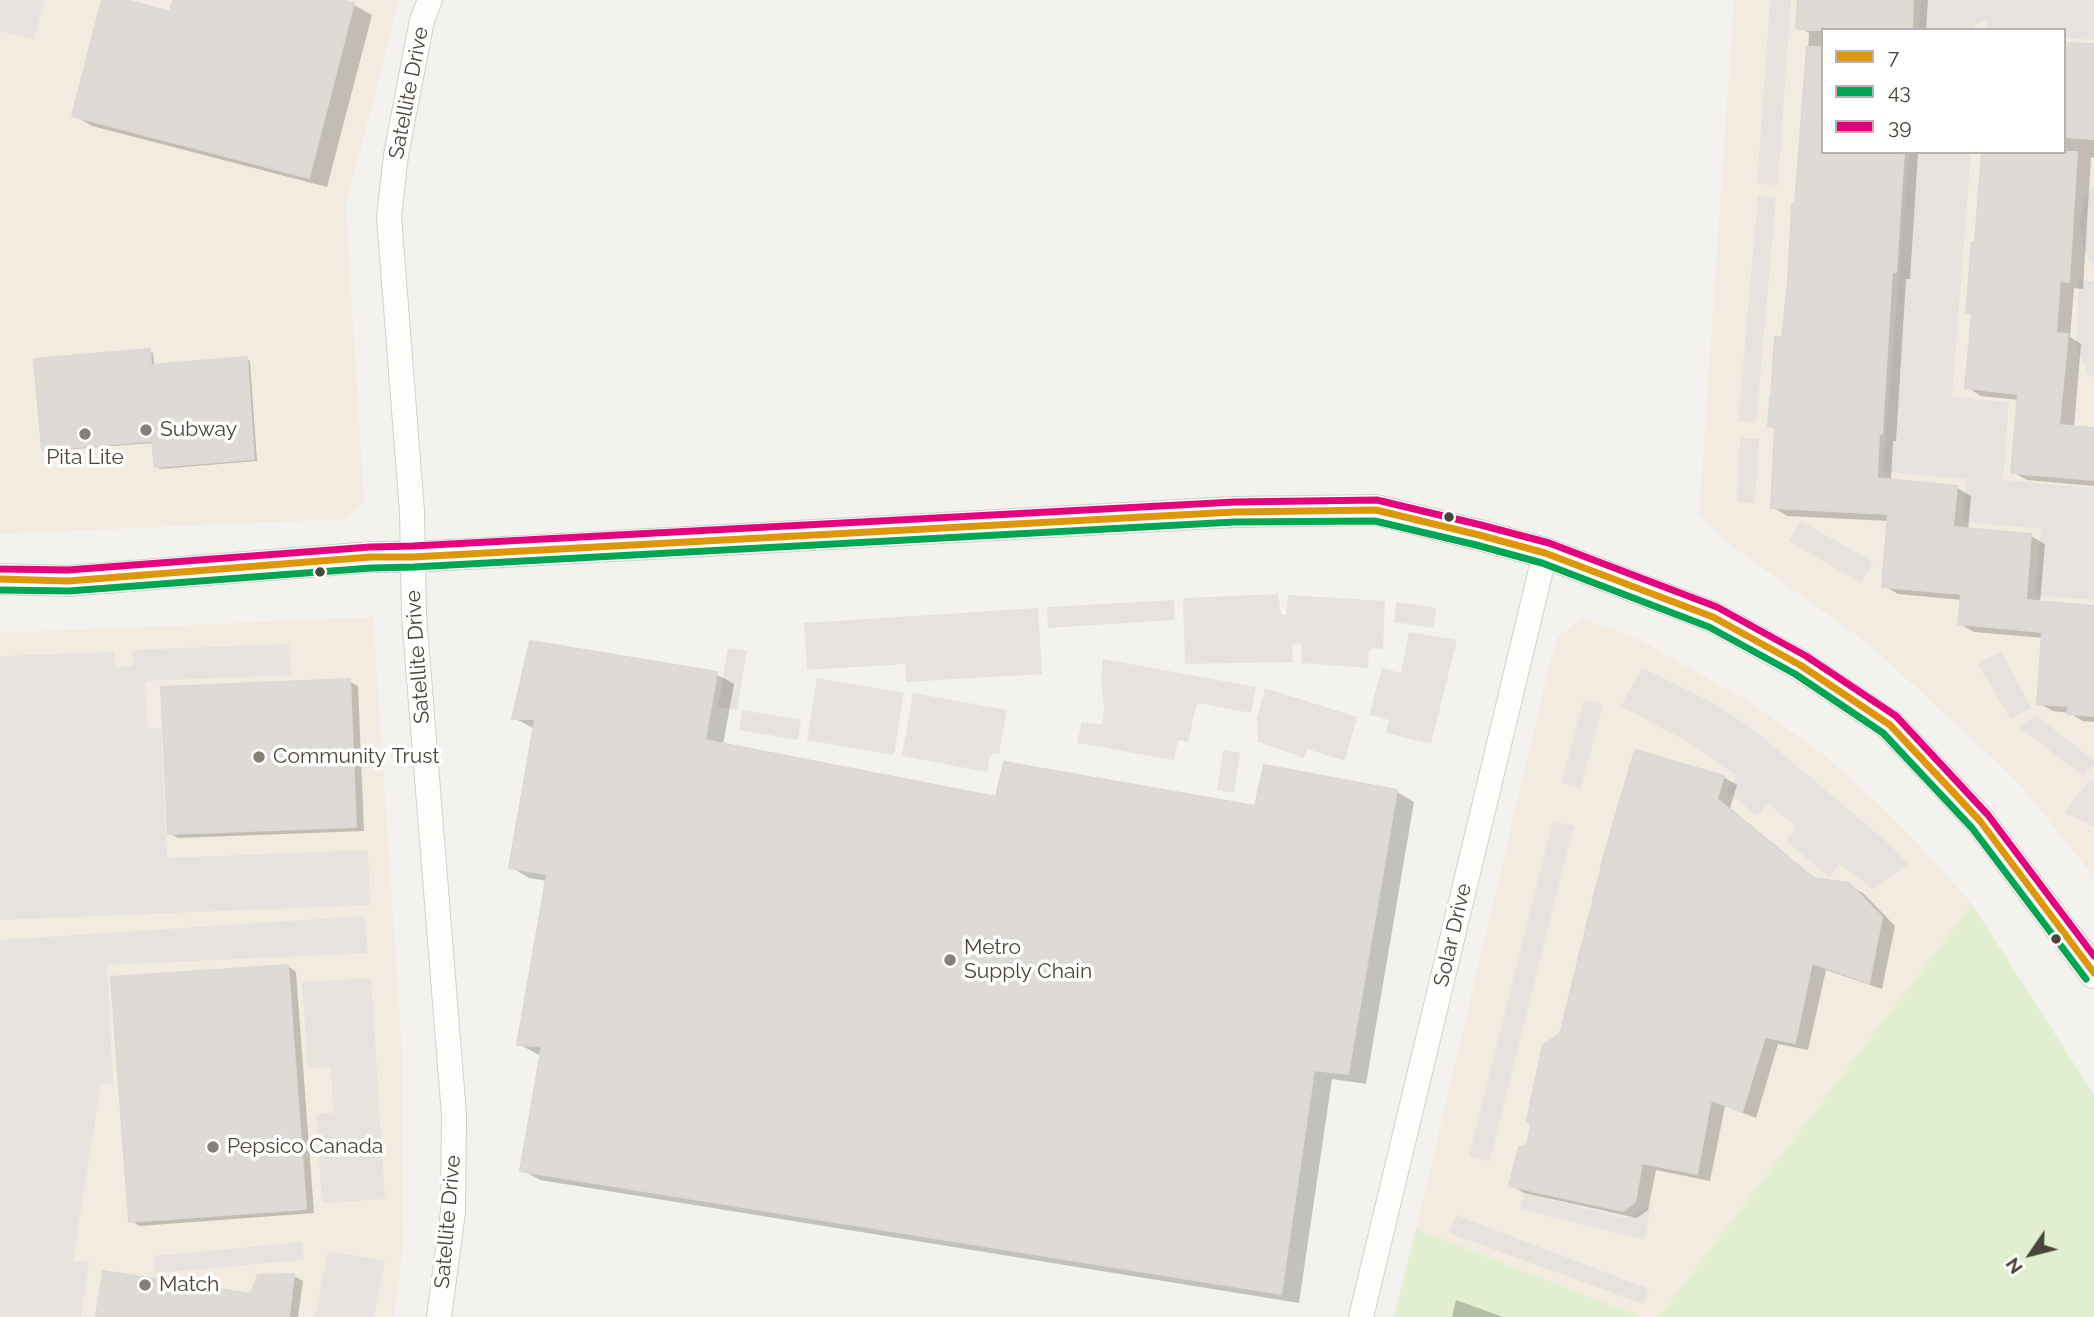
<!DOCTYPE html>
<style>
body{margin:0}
#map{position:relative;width:2094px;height:1317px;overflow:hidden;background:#f4f2ee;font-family:Raleway,sans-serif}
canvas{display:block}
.legend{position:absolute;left:1821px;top:28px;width:245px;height:126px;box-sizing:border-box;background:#fff;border:2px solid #b7b4b0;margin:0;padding:9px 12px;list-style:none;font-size:21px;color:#4b4439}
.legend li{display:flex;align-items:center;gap:14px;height:35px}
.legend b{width:35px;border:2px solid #b7b4b0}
.north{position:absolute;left:1996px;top:1219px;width:70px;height:70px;-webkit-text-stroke:5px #fff;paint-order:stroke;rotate:235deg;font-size:19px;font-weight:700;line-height:28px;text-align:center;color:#4b4439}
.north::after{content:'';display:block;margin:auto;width:24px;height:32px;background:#4b4439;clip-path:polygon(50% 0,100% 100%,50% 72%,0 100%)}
</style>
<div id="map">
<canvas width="2094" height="1317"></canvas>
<ul class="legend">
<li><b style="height:9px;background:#dd9709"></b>7</li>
<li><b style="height:9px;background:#00a651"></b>43</li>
<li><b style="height:9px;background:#e5007d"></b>39</li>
</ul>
<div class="north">N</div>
</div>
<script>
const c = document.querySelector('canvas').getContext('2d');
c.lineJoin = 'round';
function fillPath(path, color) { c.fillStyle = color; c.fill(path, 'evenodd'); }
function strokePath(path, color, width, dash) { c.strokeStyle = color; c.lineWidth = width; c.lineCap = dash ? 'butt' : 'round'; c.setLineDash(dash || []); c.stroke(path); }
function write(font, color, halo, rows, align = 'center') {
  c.font = font + ' Raleway,sans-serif'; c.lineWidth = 7; c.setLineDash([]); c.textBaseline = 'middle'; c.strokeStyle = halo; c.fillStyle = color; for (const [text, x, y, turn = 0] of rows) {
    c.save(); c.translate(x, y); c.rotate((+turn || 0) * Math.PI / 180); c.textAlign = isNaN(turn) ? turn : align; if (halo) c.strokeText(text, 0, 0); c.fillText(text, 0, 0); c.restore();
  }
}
const commercial = new Path2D(`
 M0,0H399L346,206L364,502L346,519L0,534Z
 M1734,0H2094V877L2017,781L1871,646L1732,546L1699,515ZM1823,30H2064V152H1823Z
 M373,617L402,1048L403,1249L394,1317H0V633Z
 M1582,618L1642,641L1751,703L1820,752L1896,820L1972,904L1659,1317H1641L1416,1229L1550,662L1558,637Z`);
const green = new Path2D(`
 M1972,904L2094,1095V1317H1659Z
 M1416,1229L1641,1317H1394Z`);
const parking = new Path2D(`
 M0,0H45L34,40L0,31Z
 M1770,0H1791L1778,185L1757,184Z
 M1921,0H2094V40L2064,38V30H1986V20L1975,25L1972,30H1919Z
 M1909,152H1971L1952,397L2009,402L2003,480L2094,488V600L2035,595L2041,529L1963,522L1966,479L1883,472Z
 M2094,186V267L2084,250L2080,224L2084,197Z
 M1758,196L1776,198L1756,423L1738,421Z
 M2079,280L2094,281V380L2089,376L2076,346Z
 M1740,438L1759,439L1755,503L1737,502Z
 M1801,521L1873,562L1861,583L1789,541Z
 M1278,594L1281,614L1286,615L1288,595L1385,601L1383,649L1373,648L1369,651L1368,668L1301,663L1302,647L1299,643L1292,645L1293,662L1185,664L1183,598Z
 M1174,600L1175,620L1048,628L1047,607Z
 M1396,602L1436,608L1433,628L1394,622Z
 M1038,608L1042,674L906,682L905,664L807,670L804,623Z
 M1409,632L1457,640L1431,744L1386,733L1389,720L1369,715L1382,668L1401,673Z
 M289,644L291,675L145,681L148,728H161L167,858L368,850L370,905L0,920V656L114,652L115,667L133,666L132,650Z
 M728,648L747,651L737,710L718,707Z
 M2001,651L2031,708L2011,719L1978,664Z
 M1103,659L1256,687L1251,713L1197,703L1188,742L1178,740L1174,760L1077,743L1082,722L1102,725L1104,709L1101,679Z
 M1642,668L1713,703L1749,726L1887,842L1908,864L1873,889L1840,864L1829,877L1786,841L1796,827L1768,803L1757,816L1726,790L1736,779L1734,774L1693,745L1621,706Z
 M817,678L904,693L894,755L807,740Z
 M1265,688L1357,717L1345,761L1307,749L1304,758L1258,742L1257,718Z
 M913,693L1007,710L999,754H992L990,756L987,772L902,756Z
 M1584,700L1603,705L1581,788L1561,783Z
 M742,710L801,720L798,740L739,730Z
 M2036,715L2094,761V765L2083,776L2019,727Z
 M1223,750L1240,753L1234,793L1217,790Z
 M2090,779L2094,780V826L2064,813Z
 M1553,821L1574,826L1489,1162L1469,1156Z
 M364,916L368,953L107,965L113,1085L101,1083L73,1261H89L81,1317H0V940Z
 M371,978L385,1199L322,1203L316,1114L333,1113L331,1067L308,1068L302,982Z
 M1525,1193L1625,1218L1651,1206L1644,1240L1520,1209Z
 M1456,1215L1649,1289L1643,1304L1449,1233Z
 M302,1242L304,1260L156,1273L154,1256Z
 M328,1251L385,1261L374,1317H315Z`);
const shadow = new Path2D(`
 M104,0H119L171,14L175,0H335L354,5L372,15L327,187L92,126L74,115Z
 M1800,0H1928L1926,30H1823V152H1918L1910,279H1906L1896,441H1893L1891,482L1956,487L1971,496L1968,530L2031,536L2045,544L2040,603L2094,608V722L2083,721L2069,713L2053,711L2038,703L2044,638L1974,632L1960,624L1962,600L1898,594L1884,586L1889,521L1787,516L1773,507L1777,430L1770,426L1784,339L1804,124L1809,33L1798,27Z
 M2064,45L2094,46V158L2091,157L2083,289L2074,288L2070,337L2081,344L2074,428L2094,430V486L2027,480L2013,472L2019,400L1981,396L1967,387L1974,315L1968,311L2064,152Z
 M149,351L153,353L154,366L247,359L250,361L257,461L160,469L156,466L154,443L48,451L44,449Z
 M716,674L734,684L723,745L997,799L1256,808L1396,791L1414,802L1366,1084L1332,1079L1299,1303L540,1180L522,1170L543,1055L537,1054L519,1044L547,881L529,878L511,867L535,729L514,718Z
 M349,681L358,686L364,831L178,838L169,833Z
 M1723,777L1737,785L1730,808L1817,880L1849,885L1863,893L1895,926L1882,989L1826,970L1808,1050L1778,1044L1756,1118L1725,1106L1710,1181L1656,1170L1648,1210L1637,1218L1524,1193L1511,1185L1528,1148L1562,1035Z
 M288,966L296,972L314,1213L140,1226L131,1221Z
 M294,1276L303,1281L298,1317H98L253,1296L259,1277Z
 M1456,1300L1503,1317H1452Z`);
const building = new Path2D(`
 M102,0H126L170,12L173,0H342L354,3L309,178L72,116Z
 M1798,0H1913L1912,30H1807L1796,28Z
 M2064,43L2094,44V139L2064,137Z
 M1807,47H1823V152H1904L1896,272H1892L1882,434H1879L1877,478L1957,486L1953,527L2031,534L2026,600L2094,606V716L2067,714L2068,706L2037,704L2042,632L1958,624L1961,594L1882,587L1888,514L1771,508L1775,427L1768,426L1770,398H1771L1775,337L1782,338L1788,282L1792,204H1795Z
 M1982,152H2077L2069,282L2060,281L2056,333L2068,334L2059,425L2094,428V480L2011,473L2018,394L1965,388L1972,313L1966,312L1972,242H1975Z
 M150,349L151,365L247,357L254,459L155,467L152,441L42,450L34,359Z
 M530,641L717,672L705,740L996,797L1004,762L1255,806L1264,765L1397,790L1348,1074L1314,1070L1281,1294L520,1171L542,1046L517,1045L547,874L509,868L535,719H512Z
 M350,679L356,827L168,834L161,687Z
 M1635,750L1724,776L1717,799L1813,878L1849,883L1882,917L1869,983L1812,963L1795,1043L1765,1037L1742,1112L1711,1100L1697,1174L1642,1163L1635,1202L1623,1211L1509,1186L1519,1147L1527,1146L1531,1125L1527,1120L1543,1045L1560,1034L1605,852Z
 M288,965L306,1209L129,1222L111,977Z
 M103,1271L251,1294L258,1275L294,1274L289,1317H96Z`);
const minor = new Path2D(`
 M430,0L422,20L396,155L389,217L412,512L414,615L454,1115L453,1212L439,1317
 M1361,1317L1545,553`);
const tertiary = new Path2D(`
 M0,579L68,581L371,557H413L1234,512L1376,510L1479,535L1545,553L1713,617L1800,665L1890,725L1980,821L2094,973`);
const bus1 = new Path2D(`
 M0,579L68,581L371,557H413L1234,512L1376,510L1479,535L1545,553L1713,617L1800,665L1890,725L1980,821L2094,973`);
const bus2 = new Path2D(`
 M0,590L69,591L371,568L414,567L1234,522L1375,521L1476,545L1542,563L1709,627L1795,674L1883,733L1972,828L2086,979`);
const bus3 = new Path2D(`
 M0,569L68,570L370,547L413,546L1234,502L1377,500L1481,525L1549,543L1717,607L1806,656L1896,716L1988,815L2094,956`);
const markers = [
 [146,430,7,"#868178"],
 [85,434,7,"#868178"],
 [1449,517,6,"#4b4439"],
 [320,572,6,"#4b4439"],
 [259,757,7,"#868178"],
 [2056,939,6,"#4b4439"],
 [950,960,7,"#868178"],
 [213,1147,7,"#868178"],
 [145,1285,7,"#868178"]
];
const streetNames = [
 ["Satellite Drive",409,93,-79],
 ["Satellite Drive",418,657,-94],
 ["Solar Drive",1453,935,-77],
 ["Satellite Drive",448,1222,-85]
];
const poiNames = [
 ["Subway",160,430],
 ["Pita Lite",85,458,"center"],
 ["Community Trust",273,757],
 ["Metro",964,948],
 ["Supply Chain",964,972],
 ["Pepsico Canada",227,1147],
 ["Match",159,1285]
];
fillPath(commercial, '#f3ebdf');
fillPath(green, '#e1eecf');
fillPath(parking, '#e6e3df');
fillPath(shadow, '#0003');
fillPath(building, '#dedbd6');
strokePath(building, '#dcd9d4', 2);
strokePath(minor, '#d2d0cb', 26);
strokePath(tertiary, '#d2d0cb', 32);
strokePath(minor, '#fdfdfc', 24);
strokePath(tertiary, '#fdfdfc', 30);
strokePath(bus1, '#dd9709', 7);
strokePath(bus2, '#00a651', 7);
strokePath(bus3, '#e5007d', 7);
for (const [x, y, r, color] of markers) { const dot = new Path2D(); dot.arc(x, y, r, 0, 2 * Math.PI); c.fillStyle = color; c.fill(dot); strokePath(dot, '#fff', 2.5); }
write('21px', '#4b4439', '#fff', streetNames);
write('21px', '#4b4439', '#fff', poiNames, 'left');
</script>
